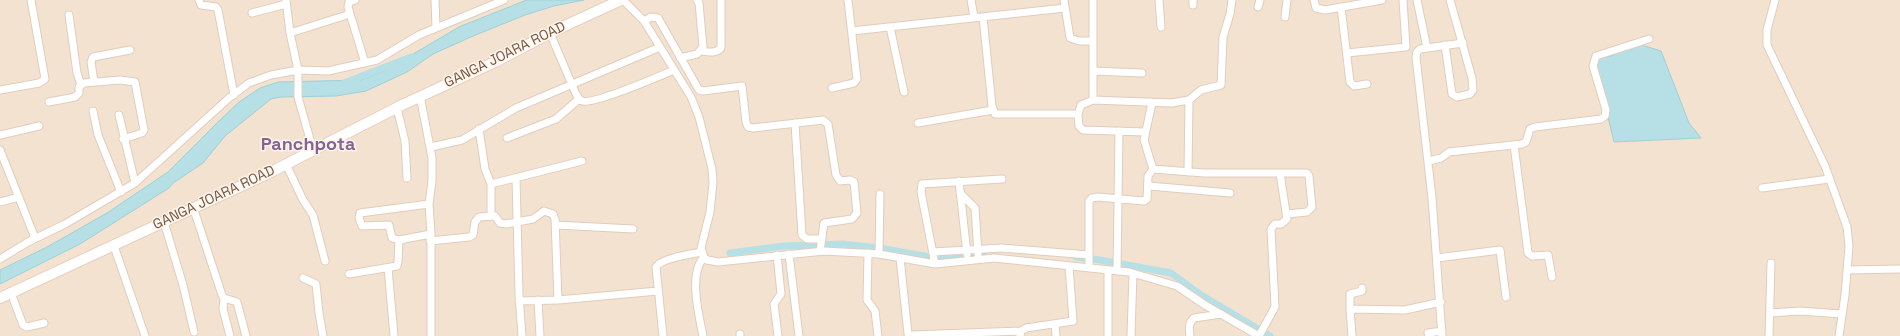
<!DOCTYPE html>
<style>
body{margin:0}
canvas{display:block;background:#fcf1e1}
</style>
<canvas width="1900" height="336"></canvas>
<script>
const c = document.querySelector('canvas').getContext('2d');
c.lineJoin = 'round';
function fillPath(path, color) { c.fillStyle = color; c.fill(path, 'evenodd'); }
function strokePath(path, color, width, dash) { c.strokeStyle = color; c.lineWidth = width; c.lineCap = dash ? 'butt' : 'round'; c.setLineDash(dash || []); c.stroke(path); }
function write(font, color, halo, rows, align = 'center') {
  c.font = font + ' "Space Grotesk",sans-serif'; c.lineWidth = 3; c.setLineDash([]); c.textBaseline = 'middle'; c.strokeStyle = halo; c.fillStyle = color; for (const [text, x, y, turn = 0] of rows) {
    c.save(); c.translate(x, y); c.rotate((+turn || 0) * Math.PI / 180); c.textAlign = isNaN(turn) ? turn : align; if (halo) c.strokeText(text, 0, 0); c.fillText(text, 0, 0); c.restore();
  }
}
const residential = new Path2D(`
 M0,0H1900V336H0Z`);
const water = new Path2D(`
 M527,0H584L554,6L525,15L473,36L433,54L407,72L366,91L336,96L281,97L271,99L225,136L203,163L173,183L169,188L80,244L0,284V270L47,247L107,213L168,172L218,122L239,102L260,88L278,82L361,80L386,70L459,27Z
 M1635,43L1661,51L1689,123L1701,138L1614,142L1594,58L1611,56Z`);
const canal = new Path2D(`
 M344,83L411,57
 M730,253L784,246L843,244L879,248L935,258L984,252
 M1076,257L1100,260L1171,273L1201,295L1270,336`);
const street = new Path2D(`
 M199,0L201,5L216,7L218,10L234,95
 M286,0L290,33L298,70L328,71L377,60L419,35L504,0
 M355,0L349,2L348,7L365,63
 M435,0L436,28
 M623,0L644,21L691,97L699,117L712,169L713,183L710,212L701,248L704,257L707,260L718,262L824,251L879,254L935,264L994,258L1129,272L1177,286L1205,305L1259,336
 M971,0L974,17
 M1064,0L1070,38L1079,41H1093
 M1093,0V100
 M1159,0L1161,27
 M1314,0L1316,8L1325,10L1382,0
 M1417,0L1427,48
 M1775,0L1767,30V45L1825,166L1847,227L1849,246L1845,295L1839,336
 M1193,5V0
 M1258,7L1260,0
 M1341,7L1350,82L1354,86L1367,84
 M252,13L286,4
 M69,15L77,73L81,85
 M983,17L992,106L995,114H1078
 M1285,17L1287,0
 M644,21L651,17L658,18L699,90L703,91L742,86L746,122L748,127L753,128L823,120L828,124L836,175L840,181L850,180L854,182L857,213L852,219L824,223L820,251
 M890,27L904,92
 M852,31L1065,8
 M290,33L350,14
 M550,33L576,94C578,97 579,100 582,101C593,105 660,76 674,70
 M1445,45L1452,94L1457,97L1470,94L1473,90L1472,78L1450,0
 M701,51C708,52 715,54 721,48V0
 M1347,53L1406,47L1403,0
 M680,58L697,54L703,47L699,3L697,0
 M1093,71L1142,73
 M94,82L91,62L93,57L130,50
 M832,88L854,83L857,79L848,0
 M0,90L39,83L45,79L31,0
 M420,96L432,158V181L429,204L431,234V336
 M49,102L75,97L79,93V87L84,83L120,80L135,82L144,130L142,133L123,139
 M1152,103L1144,140L1153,169
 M397,108L405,141L407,178
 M93,111L98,135L121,192
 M119,115L135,183
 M795,123L802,235L807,239H822
 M918,123L993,110
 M479,129L485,169L491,184
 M1145,132L1083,130L1079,126L1078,114L1081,105L1093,100L1172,103L1189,100L1201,90L1221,85L1223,37L1230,14L1232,0
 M0,135L39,126
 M507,138L556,119L579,99
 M1514,145L1528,253L1532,256L1548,255L1552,277
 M431,147L462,140L516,108L660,47
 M0,150L35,238
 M1429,161L1441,158L1449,152L1522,144L1526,142L1530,129L1535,127L1601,119L1605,116L1606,110L1593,66L1596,56L1649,39
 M286,164L303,200L313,215L325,261
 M1188,172L1189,100
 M516,178L519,295L522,336
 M959,181L967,254
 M1149,186L1230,193
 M1762,188L1829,179
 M960,193L975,208L978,254
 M0,202L19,197
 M193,207L222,295L224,298L237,302L246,336
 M491,215V184L582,161
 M164,222L183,285L194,332
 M556,225L633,229
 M399,240L392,238L389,225L362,226L359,218L360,213L429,204
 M430,241L469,237L473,235L475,222L479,217L495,216L500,223L506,224L533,219L544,211L553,214L555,219L558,300
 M114,246L145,336
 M933,252L1002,248L1089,255
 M868,253L867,300L875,311L878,336
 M789,254L799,336
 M879,254L880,194
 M777,255L781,294L774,304L778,336
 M900,258L908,334L911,335L1021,331
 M1437,258L1500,250L1506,297
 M0,259L28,242L65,224L135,183L229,98L249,83L271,75L298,70V97L313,150
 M935,264L921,192L922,184L1002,179
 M388,268L394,336
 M1089,268V201L1092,198L1098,197L1144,201L1147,199L1148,176L1153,169L1204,173H1307L1309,176L1312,207L1307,212L1287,214
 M1108,270V336
 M1847,270L1900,269
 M1117,271L1119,131
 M349,274L397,266L398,262L399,240L431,234
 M303,278L316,284L319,313L323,336
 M11,293L23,325L27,327L44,323
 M224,298L223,309L230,336
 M538,300L540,336
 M519,301L558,300L658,291
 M1350,309V294L1362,291V288
 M1770,313L1800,311L1842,314
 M1055,324L1056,336
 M1428,333L1442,331
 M740,334V336
 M663,336L656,267C661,258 692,254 702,252
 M703,336C699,315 688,274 704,257
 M1020,336L1021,331L1026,328L1073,321L1069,266
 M1131,336L1133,273
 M1190,336C1189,329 1188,323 1194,318L1221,314
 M1259,336L1275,307L1271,229L1275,224H1281L1287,219L1280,173
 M1352,336L1350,309L1405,310L1441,302
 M1442,336L1432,198L1416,57L1417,52L1420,49L1463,43
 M1769,336L1771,263`);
const secondary = new Path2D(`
 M0,298L267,174L402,105L495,62L558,29L621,0`);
const streetNames = [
 ["GANGA JOARA ROAD",505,55,-26],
 ["GANGA JOARA ROAD",214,198,-25]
];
const districtNames = [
 ["Panchpota",308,145]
];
fillPath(residential, '#f4e2d0');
fillPath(water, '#b6e0e5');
strokePath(water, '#9dd0d7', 1);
strokePath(canal, '#b6e0e5', 7);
strokePath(street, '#e0cdbd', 9);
strokePath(secondary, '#e7cfbd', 12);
strokePath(street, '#fff', 7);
strokePath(secondary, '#fff', 10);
write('14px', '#735648', '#fff5e8', streetNames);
write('bold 18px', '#846497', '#fff5e8', districtNames);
</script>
